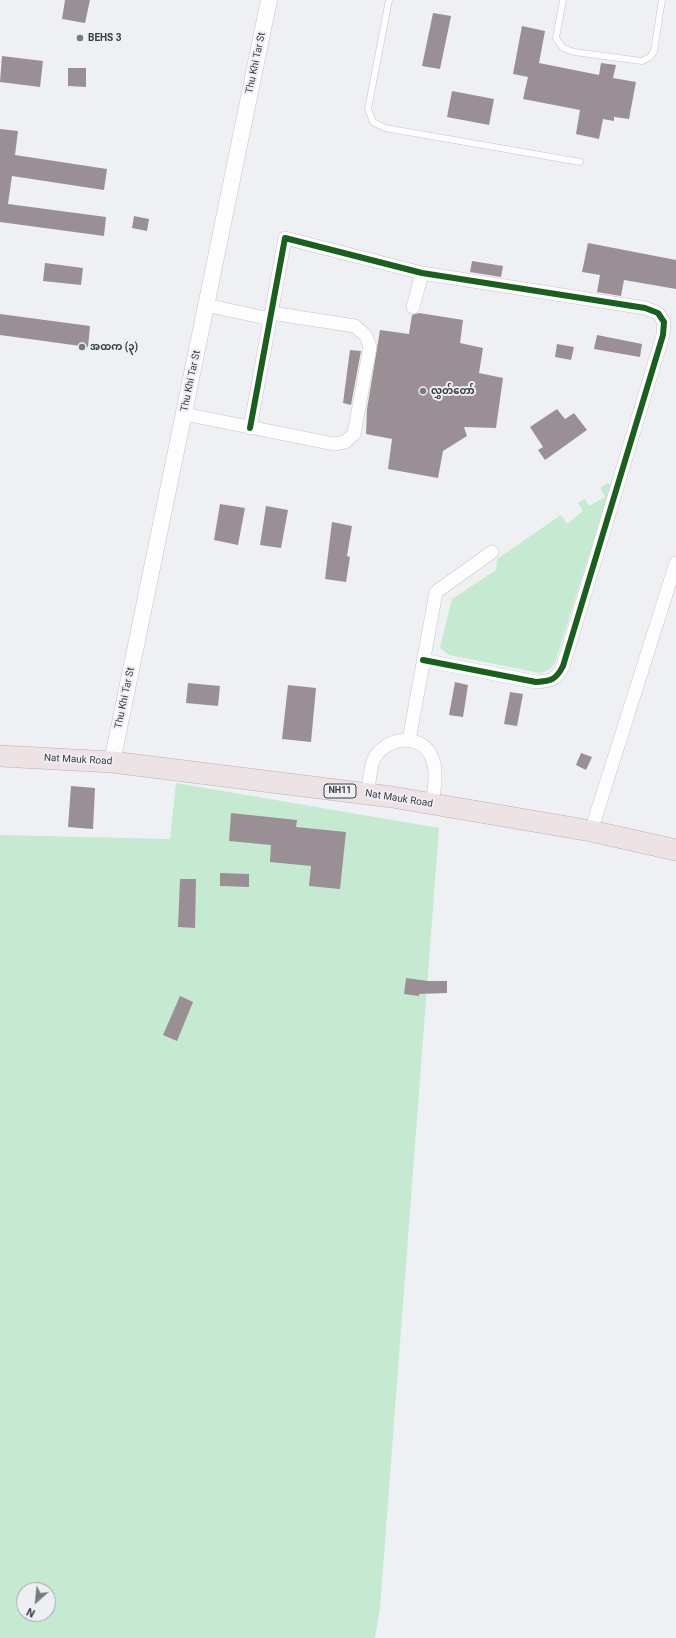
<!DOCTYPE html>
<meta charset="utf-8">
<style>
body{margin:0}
#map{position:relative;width:676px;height:1638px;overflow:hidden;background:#eff0f3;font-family:Roboto,sans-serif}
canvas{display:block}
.north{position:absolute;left:16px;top:1582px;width:40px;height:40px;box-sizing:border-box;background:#edeff5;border:1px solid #a6a7ac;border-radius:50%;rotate:207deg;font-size:11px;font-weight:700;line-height:16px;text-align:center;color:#3b3c3e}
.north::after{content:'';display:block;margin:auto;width:14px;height:18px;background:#7a7b7d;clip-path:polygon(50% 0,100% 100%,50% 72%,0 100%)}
</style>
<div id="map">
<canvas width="676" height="1638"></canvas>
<div class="north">N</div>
</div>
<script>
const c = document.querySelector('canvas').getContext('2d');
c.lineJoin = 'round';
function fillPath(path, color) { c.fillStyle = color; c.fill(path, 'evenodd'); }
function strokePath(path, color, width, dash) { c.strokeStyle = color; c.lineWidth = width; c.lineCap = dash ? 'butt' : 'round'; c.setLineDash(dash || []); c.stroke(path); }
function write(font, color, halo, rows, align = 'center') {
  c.font = font + ' Roboto,"Noto Sans Myanmar",sans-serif'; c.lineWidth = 4; c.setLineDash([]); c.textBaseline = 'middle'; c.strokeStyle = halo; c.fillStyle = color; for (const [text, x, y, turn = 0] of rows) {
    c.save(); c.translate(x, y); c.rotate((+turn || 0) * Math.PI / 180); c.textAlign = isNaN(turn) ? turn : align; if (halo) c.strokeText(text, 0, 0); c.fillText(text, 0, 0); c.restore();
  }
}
const green = new Path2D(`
 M607,483L611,485L555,663L549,670L540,673L449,655L440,648L452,599L496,570L497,559L561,515L567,524L583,511L578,503L585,499L589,506L605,497L600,488Z
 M176,783L439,828L380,1608L375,1638H0V835L170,839ZM24,1590H48V1614H24Z`);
const building = new Path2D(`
 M65,0H90L85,23L62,19Z
 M433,13L451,16L440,69L422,66Z
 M522,26L545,31L539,63L599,75L601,63L616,65L613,78L636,82L629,119L614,117V121L603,119L599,139L576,134L580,110L523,99L528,77L513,74Z
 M2,56L43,61L40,87L0,82Z
 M68,68H86V87L68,86Z
 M452,91L494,99L489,125L447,117Z
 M0,129L18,131L15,155L107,169L104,190L12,176L8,204L106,217L104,236L0,222Z
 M134,216L149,219L147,231L132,228Z
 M588,243L676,260V289L624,280L621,296L597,292L600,275L582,272Z
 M472,261L503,266L501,277L470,272Z
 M45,263L83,268L81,285L43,281Z
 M419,313L463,320L460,343L483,348L479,373L503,378L496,428L464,427L467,436L443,451L438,478L388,469L392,439L366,434L367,409L380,330L409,334L412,315Z
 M0,314L90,326L88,347L0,335Z
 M597,335L642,344L640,357L594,349Z
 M557,344L574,347L571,360L555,357Z
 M350,350L361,351L351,405L343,403Z
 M557,409L565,419L574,413L587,430L545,460L538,450L543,447L530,427Z
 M220,504L245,508L238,545L214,540Z
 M266,506L288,510L281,548L260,545Z
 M332,522L352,526L347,556L350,557L346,582L325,579Z
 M455,682L468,685L463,717L449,715Z
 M188,683L220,686L218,706L186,703Z
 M288,685L316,688L311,742L282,739Z
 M510,692L523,694L517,726L504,724Z
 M581,753L592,757L586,770L576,765Z
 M71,786L95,788L93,829L68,827Z
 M231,813L297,820L296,827L346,832L340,889L309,886L311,866L270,862L271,845L229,841Z
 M220,873L249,874V887L220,886Z
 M180,879H196L195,928L178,927Z
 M406,978L428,981H447V993L419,994V996L404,994Z
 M180,996L193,1002L177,1041L163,1035Z`);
const service = new Path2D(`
 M389,0L368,109L373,122L385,128L580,162
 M563,0L556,38L563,48L574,52L642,61L650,57L654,51L662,0`);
const minor = new Path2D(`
 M206,305L270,319
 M413,307L422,273
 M184,414L334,444L345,442L354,434L370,347L366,336L355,326L271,313
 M250,428L285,238L422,273L645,308L658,313L664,322L663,335L563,666C556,680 551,681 536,682L423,660
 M409,740L436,592L492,552
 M367,794C369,784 370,771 373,761C383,737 422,731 432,758C438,773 434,789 432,804
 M591,831L676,563`);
const tertiary = new Path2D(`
 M112,762L269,0`);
const trunk = new Path2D(`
 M0,756L112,762L392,797L591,831L676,850`);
const cycleway = new Path2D(`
 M250,428L285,238L422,273L645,308L658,313L664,322L663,335L563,666C556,680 551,681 536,682L423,660`);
const markers = [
 [80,38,4,"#7a7b7d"],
 [82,347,4,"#7a7b7d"],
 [423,391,4,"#7a7b7d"]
];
const shields = [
 [340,791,32]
];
const shieldNames = [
 ["NH11",340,791]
];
const poiNames = [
 ["BEHS 3",88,38],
 ["အထက (၃)",90,347],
 ["လွှတ်တော်",431,391]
];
const streetNames = [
 ["Thu Khi Tar St",256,63,-78],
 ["Thu Khi Tar St",191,381,-78],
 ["Thu Khi Tar St",125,698,-78],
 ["Nat Mauk Road",78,760,3],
 ["Nat Mauk Road",399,799,9]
];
fillPath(green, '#c6e9d2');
fillPath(building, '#9b8f96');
strokePath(service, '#c4c5c8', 7);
strokePath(minor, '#c4c5c8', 14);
strokePath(tertiary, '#c4c5c8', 17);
strokePath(trunk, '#bdafb3', 22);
strokePath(service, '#fdfdfd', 6);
strokePath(minor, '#fdfdfd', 13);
strokePath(tertiary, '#fdfdfd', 16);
strokePath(trunk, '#ede2e4', 21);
strokePath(cycleway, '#1b5e20', 6);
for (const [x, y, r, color] of markers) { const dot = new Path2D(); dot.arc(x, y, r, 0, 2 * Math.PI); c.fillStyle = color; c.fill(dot); strokePath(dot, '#edeff5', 1.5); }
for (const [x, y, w] of shields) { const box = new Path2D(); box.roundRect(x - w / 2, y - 7, w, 14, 3); c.fillStyle = '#edeff5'; c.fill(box); strokePath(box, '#3b3c3e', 1); }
write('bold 9px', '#3b3c3e', null, shieldNames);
write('bold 10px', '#3b3c3e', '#edeff5', poiNames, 'left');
write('10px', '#3b3c3e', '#edeff5', streetNames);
</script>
